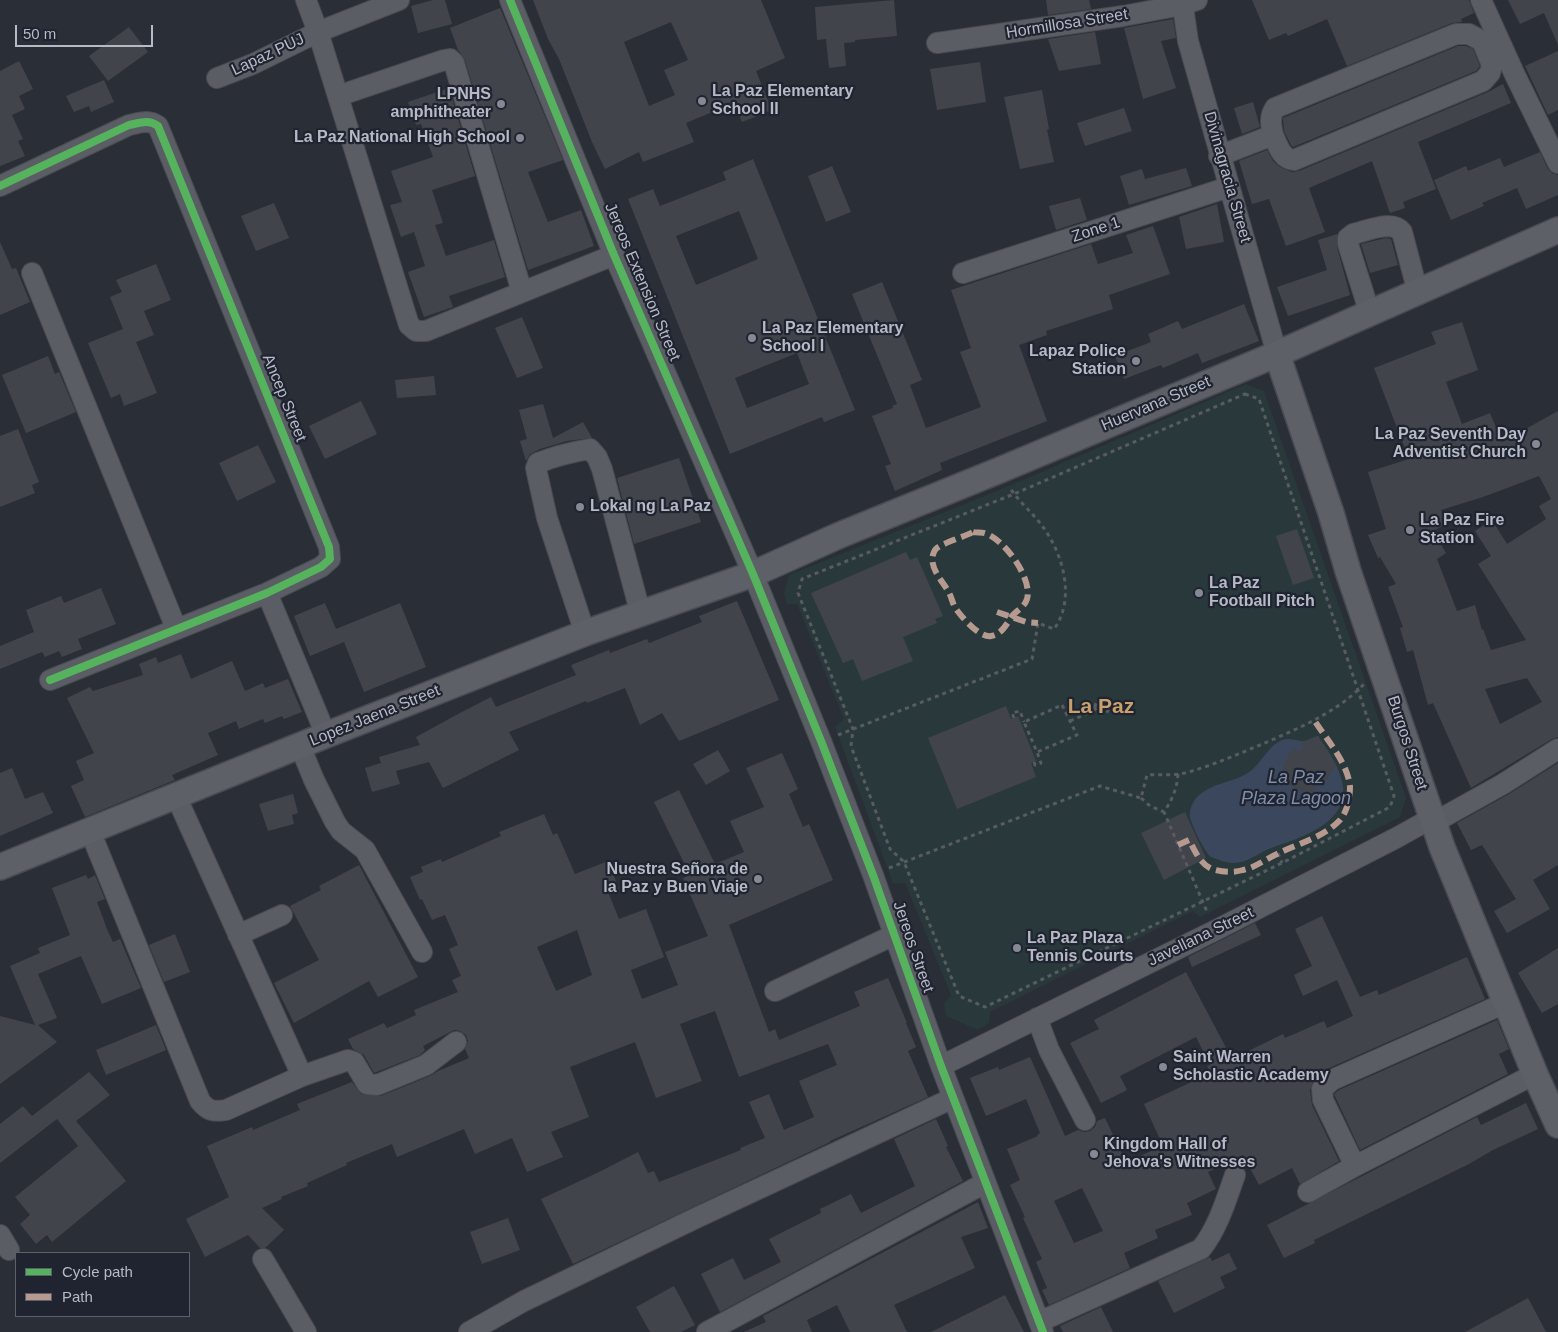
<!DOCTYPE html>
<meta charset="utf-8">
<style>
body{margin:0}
#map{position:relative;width:1558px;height:1332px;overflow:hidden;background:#2a2e36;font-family:Helvetica,sans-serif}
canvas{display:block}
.legend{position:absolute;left:15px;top:1252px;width:175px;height:65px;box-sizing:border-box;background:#1f2430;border:1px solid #5b606c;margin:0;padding:6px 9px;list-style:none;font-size:15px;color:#b5bac6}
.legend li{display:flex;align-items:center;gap:10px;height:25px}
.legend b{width:25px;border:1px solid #5b606c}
.scale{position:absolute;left:15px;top:25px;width:138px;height:22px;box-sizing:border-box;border:2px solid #b5bac6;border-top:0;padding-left:6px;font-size:15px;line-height:18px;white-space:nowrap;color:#b5bac6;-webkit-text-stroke:4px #1f2430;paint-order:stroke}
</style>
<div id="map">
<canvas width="1558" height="1332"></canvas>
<ul class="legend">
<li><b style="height:6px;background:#56b35d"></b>Cycle path</li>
<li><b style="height:6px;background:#b69a8f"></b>Path</li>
</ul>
<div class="scale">50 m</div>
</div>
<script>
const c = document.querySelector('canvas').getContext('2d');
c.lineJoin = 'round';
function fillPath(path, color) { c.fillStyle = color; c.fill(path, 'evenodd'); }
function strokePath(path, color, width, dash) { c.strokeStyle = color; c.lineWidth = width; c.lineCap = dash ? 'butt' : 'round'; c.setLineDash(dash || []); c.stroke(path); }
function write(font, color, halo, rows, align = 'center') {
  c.font = font + ' Helvetica,sans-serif'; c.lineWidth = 4.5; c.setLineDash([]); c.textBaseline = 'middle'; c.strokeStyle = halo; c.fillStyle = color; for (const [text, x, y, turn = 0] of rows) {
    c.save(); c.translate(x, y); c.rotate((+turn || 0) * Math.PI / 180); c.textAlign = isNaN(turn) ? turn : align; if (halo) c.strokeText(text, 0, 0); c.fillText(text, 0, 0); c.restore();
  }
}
const green = new Path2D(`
 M1246,384L1264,391L1406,798L1400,817L1200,917L1193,911L990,1012L989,1023L978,1030L946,1016L944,1004L951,995L905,883H893L835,727L844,719L797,604H787L784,593L789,575L1009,486Z`);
const water = new Path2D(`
 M1318,736C1328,751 1341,768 1343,787C1348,824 1297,839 1271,848C1253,855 1244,868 1222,861C1219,860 1214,858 1211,857C1205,853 1191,824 1190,817C1189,809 1193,801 1198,796C1214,782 1231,783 1246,774C1261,766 1266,747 1282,740C1289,737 1297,741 1304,741C1309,740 1314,737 1318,736Z`);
const building = new Path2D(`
 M433,0H445L452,24L418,33L411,6Z
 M533,0H761L785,58L756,71L772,110L742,122L734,103L686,123L694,142L643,162L639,152L605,169L592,142L559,59L548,39ZM671,22L688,60L664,70L675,95L649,106L624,42Z
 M894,0L897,36L855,40V42L844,43L846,66L829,68L826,39L817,40L815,7Z
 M1046,0H1089L1091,9L1048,15Z
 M1252,0H1469L1474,13L1461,19L1462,22L1452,23L1347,66L1327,19L1288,36L1286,33L1269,40Z
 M1508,0H1558V45L1544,13L1520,24Z
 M500,8L563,160L528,172L548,222L581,210L594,246L528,270L465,60L458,50L450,28Z
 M1173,19L1176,38L1161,41L1176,88L1143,99L1124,28Z
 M129,27L148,52L108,81L89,56Z
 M1095,32L1101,64L1059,71L1048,39Z
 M1458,46H1466L1473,49L1480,66L1476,71L1293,147L1291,145L1284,131L1283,118Z
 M1558,51V110L1548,115L1525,66Z
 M19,61L33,89L19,96L25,109L12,115L23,139L18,141L25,156L0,166V71Z
 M980,62L986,102L937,110L930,69Z
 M104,80L114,102L91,112L89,106L74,112L66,96Z
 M1503,84L1511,103L1418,142L1436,189L1403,202L1405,208L1390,213L1372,161L1309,188L1325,232L1286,246L1269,199L1252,204L1239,161L1267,150L1273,161L1280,167L1292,172L1299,171L1488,92Z
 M449,88L475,176L432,190L443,223L435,225L446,256L494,240L505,277L449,296L453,307L424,317L408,272L425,266L414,232L401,237L390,205L402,202L391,171L433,157L421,124L416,125L408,102Z
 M1042,90L1049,129L1047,130L1054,162L1020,169L1004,97Z
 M1253,102L1260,127L1242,134L1234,108Z
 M1124,108L1132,131L1085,146L1077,123Z
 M1540,152L1548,169L1552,173L1558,175V195L1526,209L1517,188L1482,203L1484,206L1451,220L1434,180L1466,166L1468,171L1500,158L1504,167Z
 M753,159L855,410L824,422L822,417L730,454L628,199L653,189L660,206L726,180L723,172ZM739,211L758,259L696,285L676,236ZM797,353L809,384L747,408L735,378Z
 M832,166L851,212L826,222L808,176Z
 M1186,168L1192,186L1129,205L1120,176L1142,169L1145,179Z
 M1080,198L1087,220L1056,230L1049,206Z
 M274,203L289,238L256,251L241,216Z
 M1217,204L1224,242L1186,249L1179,217Z
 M1153,226L1170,274L1109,295L1113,309L1046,331L1047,335L1019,345L1047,421L940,463L942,470L895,491L885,466L891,464L872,416L893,408L892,406L897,404L852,294L882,282L922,380L910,385L926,428L981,407L960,352L971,348L951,290L1091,244L1098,264L1133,253L1126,235Z
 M1337,234V247L1350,295L1288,316L1277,287L1327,270L1318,240Z
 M1386,238L1391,239L1398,265L1370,273L1361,244Z
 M0,242L12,269L16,268L30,302L0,315Z
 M156,264L171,300L144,311L154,335L136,342L157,393L124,406L120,394L111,398L88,343L123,329L110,297L122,292L116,280Z
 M1244,304L1259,341L1202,363L1198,353L1163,368L1161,365L1124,379L1115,356L1151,342L1148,334L1178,321L1182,329Z
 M522,317L543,368L517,378L495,328Z
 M1462,322L1478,370L1446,382L1462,424L1490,413L1502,442L1558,411V737L1552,739L1471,788L1433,703L1428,705L1413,650L1407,652L1400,628L1403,627L1388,587L1396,584L1380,557L1378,558L1368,535L1386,529L1368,472L1409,459L1374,368L1436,344L1431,332ZM1539,476L1551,499L1539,506L1546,519L1507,544L1492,520L1475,531L1491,556L1478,564L1526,640L1491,650L1483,629L1482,630L1475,605L1457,611L1437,559L1446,553L1433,531L1446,524L1441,510L1483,497ZM1527,678L1542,702L1500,724L1485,689Z
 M48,356L55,374L59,372L76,412L26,433L2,375Z
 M434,376L436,395L397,398L395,380Z
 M361,401L377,434L325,459L309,426Z
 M543,404L553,438L583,422L592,438L567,441L540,449L530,454L526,461L520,441L527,439L519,410Z
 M18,429L39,482L32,485L35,493L0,507V436Z
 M258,445L276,482L237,501L219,463Z
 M679,458L701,522L634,544L617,478Z
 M1297,529L1314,578L1293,585L1276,536Z
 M906,552L910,560L917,557L943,616L935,619L937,623L903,637L913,661L862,681L853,659L843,663L811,593Z
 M101,588L116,624L78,639L82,649L62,657L59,651L45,657L42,652L0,669V646L34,632L26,610L61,596L64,603Z
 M737,601L779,700L679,741L662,713L640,725L625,688L587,703L586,701L509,732L519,750L443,788L429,762L396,771L400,784L372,792L365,768L381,763L379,757L420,745L416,737L458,714L491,697L496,707L576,675L571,665L609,650L610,653L647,639L649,643L702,622L699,616Z
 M325,603L336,629L400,603L426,667L364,692L344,642L310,656L294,616Z
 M181,654L191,679L232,661L245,691L263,683L265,688L288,679L302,712L284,719L282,716L265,723L263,719L239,729L236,721L208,733L218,755L172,775L175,780L85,817L71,786L84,780L76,761L94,753L67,698L90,687L93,691L143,675L139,664L156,657L158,663Z
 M1006,706L1011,719L1018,716L1036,761L1031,763L1036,777L957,809L928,738Z
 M1318,736L1336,765L1326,781H1316L1315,790L1305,793L1290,785L1283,766L1292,749L1302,751L1303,742Z
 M718,750L730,771L706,785L693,764Z
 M782,753L798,789L789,794L803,827L809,824L833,880L729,925L769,1032L775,1029L779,1040L860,1006L854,992L888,978L907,1023H906L916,1047L908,1051L928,1097L830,1141V1142L573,1264L541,1199L597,1173L638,1152L648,1173L654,1171L659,1182L741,1150L740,1148L765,1138L749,1102L769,1094L784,1130L814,1117L799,1081L837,1065L828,1044L739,1077L715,1011L680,1024L702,1081L656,1098L635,1042L570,1067L589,1117L551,1132L563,1157L527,1172L512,1138L475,1154L464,1129L397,1157L392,1144L346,1163L347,1165L307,1183L308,1186L281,1197L282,1199L262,1208L284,1230L265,1248H260L248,1235L205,1257L186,1219L229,1197L207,1146L252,1127L253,1130L300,1110L297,1104L352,1082L361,1094L381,1096L430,1076L438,1071L469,1058L465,1049L468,1041L466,1035L460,1031L454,1030L423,1046L425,1050L420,1055L374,1073L364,1055L353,1049L348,1039L384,1023L387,1028L416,1015L414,1010L458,992L452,980L461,976L449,949L458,945L445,915L432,920L422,899L420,900L410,877L423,872L421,867L441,859L442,862L501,836L499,832L544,814L553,835L557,833L575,874L608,861L619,889L608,892L619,919L646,909L664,957L631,970L642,999L678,985L665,952L708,936L683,878L690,875L654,802L679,790L715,864L744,852L730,821L764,807L746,768ZM577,930L592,975L556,991L537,947Z
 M1558,763V865L1533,880L1550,909L1507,933L1494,911L1516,899L1482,845L1471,850L1457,823L1509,794Z
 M12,768L25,799L43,792L53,813L0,836V773Z
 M293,794L298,813L292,815L294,824L268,831L259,804Z
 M1185,812L1206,858L1164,880L1141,833Z
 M359,865L418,977L378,997L369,981L294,1023L274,983L319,960L290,906L321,890L319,886Z
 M86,875L88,879L95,875L105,899L97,902L107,929L113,942L120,939L141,988L102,1004L81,956L38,974L57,1018L38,1025L57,1042L0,1084V1016L35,1025L10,966L40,953L38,948L70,935L52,888Z
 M1322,916L1360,997L1377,990L1379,995L1467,957L1485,999L1327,1069L1314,1080L1310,1090L1312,1105L1339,1161L1300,1184L1292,1168L1259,1185L1243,1155L1208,1172L1216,1189L1187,1203L1192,1215L1155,1230L1158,1238L1124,1253L1130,1268L1049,1305L1042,1290L1047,1288L1036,1262L1042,1259L1023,1218L1025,1217L1010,1185L1020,1180L1007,1149L1038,1136L1037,1135L1040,1133L1026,1099L986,1116L970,1078L998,1067L999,1070L1030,1057L1065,1136L1078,1130L1084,1132L1090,1131L1095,1127L1097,1121L1105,1118L1126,1162L1163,1146L1144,1104L1211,1073L1207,1066L1210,1065L1196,1037L1120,1076L1127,1090L1101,1103L1070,1043L1099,1029L1094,1020L1186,972L1232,1059L1283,1034L1285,1038L1324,1021L1327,1028L1353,1016L1337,980L1303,996L1294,975L1312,966L1295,929ZM1082,1188L1103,1231L1074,1243L1054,1201Z
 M1255,923L1261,935L1192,967L1188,957Z
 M175,934L190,972L164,982L149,945Z
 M1558,948V1004L1542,1013L1518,973Z
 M1497,1020L1509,1049L1499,1054L1508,1074L1360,1150L1334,1094L1339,1090Z
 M156,1025L166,1050L106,1075L96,1050Z
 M89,1072L110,1095L76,1121L126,1181L52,1242L47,1235L36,1244L20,1224L30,1215L15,1197L78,1146L57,1119L0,1163V1124L23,1106L32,1116Z
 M1526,1103L1538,1129L1493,1150L1469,1164L1314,1240L1315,1243L1284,1258L1267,1225L1477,1117L1481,1125Z
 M936,1119L948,1146L946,1147L963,1181L720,1312L701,1274L733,1258L744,1280L781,1262L769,1239L821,1213L820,1209L851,1194L861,1213L915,1186L894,1139Z
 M978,1202L988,1228L961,1237L975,1268L894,1305L907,1332H850L837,1305L807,1320L812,1332H744L766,1322L763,1316Z
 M508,1218L520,1250L482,1264L470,1232Z
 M1229,1253L1237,1269L1220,1277L1225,1288L1174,1313L1158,1281L1210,1257L1212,1261Z
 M674,1286L695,1325L681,1332H650L636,1307Z
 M1005,1295L1024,1332H931Z
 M1528,1298L1546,1332H1465Z
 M1101,1307L1113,1332H1063L1060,1326Z`);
const path = new Path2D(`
 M1245,394L1259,399L1394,796L1390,807L1282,863L985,1007L959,996L904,862L890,849L851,746L853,729L798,593L802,579L1014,494Z
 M1095 707a7 7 0 1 1 14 0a7 7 0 1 1-14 0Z
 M1062,705L1077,735L1037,752L1024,722Z
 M1014,718L1012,713L1020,711L1024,722
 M1070,721L1095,710
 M838,735L1032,659L1038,623L1054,629C1076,599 1063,554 1043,527C1033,513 1019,502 1010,488
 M1034,762L1035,765L1041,763L1037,752
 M1178,774C1177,789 1172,800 1164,812L1208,914
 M1141,798L1150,806L1164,812
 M1278,853L1282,863
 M889,868L1100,786L1141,798L1147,775C1160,774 1172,776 1185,773C1211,766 1236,755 1260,745C1297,729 1337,713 1365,683`);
const minor = new Path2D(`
 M306,0L318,32L409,325L416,331H426L614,255
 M510,0L614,255L753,574L821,741L873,875L941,1066L1043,1332
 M1182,0L1188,41L1277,354
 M1481,0L1514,73L1558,163
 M937,43L1123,16L1182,5L1197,0
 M217,78L253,64L318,32L399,0
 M338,96L444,60L450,59L454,63L522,292
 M1219,156L1273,135C1271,125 1269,117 1275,108L1456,34H1469L1482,41L1492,65L1490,73L1483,81L1294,160C1281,159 1278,145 1273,135
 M0,186L129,125C140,123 148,119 158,126L329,547L330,559L321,567L267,593L50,680
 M32,273L176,628
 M963,273L1229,187
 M1370,314L1348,244V238L1353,234C1367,231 1392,219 1402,232L1418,293
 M267,593L326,735
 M585,633L547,518L537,473L536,468L538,463C555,456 572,452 590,449L597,457L602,469L641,615
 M300,746L314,780L335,822L341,831L365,850L422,952
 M1433,823L1503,784L1558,749
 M90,831L200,1101C208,1111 213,1112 226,1110L302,1076L176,796
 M238,935L282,915
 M775,991L894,935
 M1037,1018L1049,1050L1085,1120
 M941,1066L1216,930L1396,838L1432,818
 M302,1076L348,1060L354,1062L367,1084L377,1085L426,1065L456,1042
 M1355,1166L1323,1100L1322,1089L1332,1080L1505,1003
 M1308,1192L1355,1166L1535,1074
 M0,1235L9,1250
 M263,1259L306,1332
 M1039,1322L1201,1249C1218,1228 1226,1200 1235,1175
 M469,1332L524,1301L696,1218L953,1098
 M707,1332L985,1183`);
const major = new Path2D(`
 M1277,354L1331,513L1348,571L1442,847L1535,1074L1558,1125
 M0,867L326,735L585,633L753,574L840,535L1000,470L1277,354L1558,230`);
const quiet = new Path2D(`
 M973,532C976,533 981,532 984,533C1004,538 1033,579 1027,599C1024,608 1017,610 1012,616C1006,625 1002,634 991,636C979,638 962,617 956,609C952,603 952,597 948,591C942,580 926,565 935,550C939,544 964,537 973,532Z
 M997,612L1026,622L1038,623
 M1178,845L1189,840C1195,851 1200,864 1212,869C1221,872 1233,873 1243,870C1254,868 1266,859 1277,854C1299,843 1323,838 1340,820C1347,812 1350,798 1350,787C1348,763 1327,740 1314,720`);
const cycleway = new Path2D(`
 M510,0L614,255L753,574L821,741L873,875L941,1066L1043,1332
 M0,186L129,125C140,123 148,119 158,126L329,547L330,559L321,567L267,593L50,680`);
const markers = [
 [702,101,5,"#848994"],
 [501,104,5,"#848994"],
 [520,138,5,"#848994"],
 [752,338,5,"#848994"],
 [1136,361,5,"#848994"],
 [1536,444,5,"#848994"],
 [580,507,5,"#848994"],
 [1410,530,5,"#848994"],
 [1199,593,5,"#848994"],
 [758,879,5,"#848994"],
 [1017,948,5,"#848994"],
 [1163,1067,5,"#848994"],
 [1094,1154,5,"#848994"]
];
const streetNames = [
 ["Hormillosa Street",1067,24,-9],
 ["Lapaz PUJ",268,55,-25],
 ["Divinagracia Street",1227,177,74],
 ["Zone 1",1096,230,-18],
 ["Jereos Extension Street",642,282,67],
 ["Ancep Street",284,398,68],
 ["Huervana Street",1156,404,-23],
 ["Lopez Jaena Street",375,716,-22],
 ["Burgos Street",1407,743,72],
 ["Javellana Street",1201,937,-26],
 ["Jereos Street",913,947,71]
];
const poiNames = [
 ["La Paz Elementary",712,92],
 ["School II",712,110],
 ["LPNHS",491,95,"right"],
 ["amphitheater",491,113,"right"],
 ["La Paz National High School",510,138,"right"],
 ["La Paz Elementary",762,329],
 ["School I",762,347],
 ["Lapaz Police",1126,352,"right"],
 ["Station",1126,370,"right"],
 ["La Paz Seventh Day",1526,435,"right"],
 ["Adventist Church",1526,453,"right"],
 ["Lokal ng La Paz",590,507],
 ["La Paz Fire",1420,521],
 ["Station",1420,539],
 ["La Paz",1209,584],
 ["Football Pitch",1209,602],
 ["Nuestra Señora de",748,870,"right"],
 ["la Paz y Buen Viaje",748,888,"right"],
 ["La Paz Plaza",1027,939],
 ["Tennis Courts",1027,957],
 ["Saint Warren",1173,1058],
 ["Scholastic Academy",1173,1076],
 ["Kingdom Hall of",1104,1145],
 ["Jehova's Witnesses",1104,1163]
];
const waterNames = [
 ["La Paz",1296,778],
 ["Plaza Lagoon",1296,799]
];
const districtNames = [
 ["La Paz",1101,707]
];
fillPath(green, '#29383b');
fillPath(water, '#3b475d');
fillPath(building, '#41454b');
strokePath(minor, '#484b50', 22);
strokePath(major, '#484b53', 28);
strokePath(path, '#585c61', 3, [4, 4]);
strokePath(minor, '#5b5d64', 20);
strokePath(major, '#5d6066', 25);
strokePath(quiet, '#b69a8f', 6, [12, 6]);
strokePath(cycleway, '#56b35d', 8);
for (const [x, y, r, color] of markers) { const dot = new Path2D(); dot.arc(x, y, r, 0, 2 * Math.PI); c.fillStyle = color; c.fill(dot); strokePath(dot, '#1f2430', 2); }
write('16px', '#b5bac6', '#1f2430', streetNames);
write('bold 16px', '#b5bac6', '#1f2430', poiNames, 'left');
write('italic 18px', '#808eaa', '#1f2430', waterNames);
write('bold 21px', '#c8a06e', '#1f2430', districtNames);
</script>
